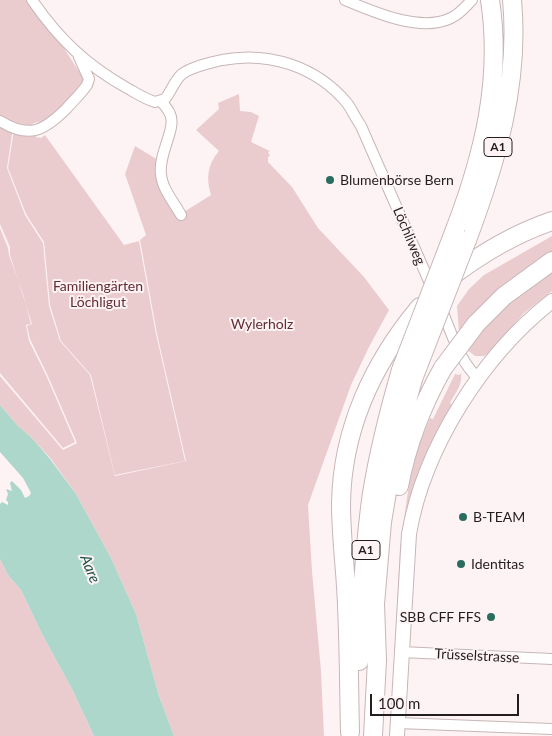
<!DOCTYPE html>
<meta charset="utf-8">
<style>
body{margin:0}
#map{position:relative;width:552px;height:736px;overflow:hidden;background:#fef3f4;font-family:Lato,sans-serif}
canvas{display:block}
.scale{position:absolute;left:370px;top:694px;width:149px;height:22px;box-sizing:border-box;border:2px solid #241d1e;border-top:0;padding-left:6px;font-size:15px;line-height:18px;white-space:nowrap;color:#241d1e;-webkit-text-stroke:4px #fef3f4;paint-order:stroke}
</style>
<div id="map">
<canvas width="552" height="736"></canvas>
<div class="scale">100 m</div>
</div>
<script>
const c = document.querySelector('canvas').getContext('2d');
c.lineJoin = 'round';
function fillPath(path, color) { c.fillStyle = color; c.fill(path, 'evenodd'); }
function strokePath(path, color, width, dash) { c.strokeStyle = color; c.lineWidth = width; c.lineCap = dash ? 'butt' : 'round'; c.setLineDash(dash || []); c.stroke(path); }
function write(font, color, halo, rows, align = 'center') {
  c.font = font + ' Lato,sans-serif'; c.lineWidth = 4; c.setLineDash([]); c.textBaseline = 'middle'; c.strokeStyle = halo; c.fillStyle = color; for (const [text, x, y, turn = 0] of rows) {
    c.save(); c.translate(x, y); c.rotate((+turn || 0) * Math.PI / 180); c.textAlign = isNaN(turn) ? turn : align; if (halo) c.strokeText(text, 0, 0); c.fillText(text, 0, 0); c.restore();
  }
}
const green = new Path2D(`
 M0,0H26L56,36L84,79C79,98 57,112 41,124L40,122L34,123L29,129L0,117Z
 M239,94L240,111L251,112L259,116L251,142L270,151L268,152L270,156L268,157V162L292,187L318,228L364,277L389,310L369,347L351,385L308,505L312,571L321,671L324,736H174L159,696L136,614L111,558L76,494L51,459L32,438L18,426L0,405V376L63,450L77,443L47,374L30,339L27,326L32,324L10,255V247L0,224V122L13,128L7,168L25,215L43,243L49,306L60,341L90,375L115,476L186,461L157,334L140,240L146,235L125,174L135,146L158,160L179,215L211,195C206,179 207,165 219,151L196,130L219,109L218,103Z
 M14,130L36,134V137L41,138L45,135L124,245L139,241L156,334L185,461L115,475L91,375L61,341L50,305L44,242L26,214L8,168Z
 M0,228L8,248L9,255L23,294L31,324L26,325L29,341L46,375L75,442L63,448L0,373Z
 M552,236V291L524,313L489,353L484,356H475L466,349L459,332L457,306L469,289L484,275Z
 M461,373C463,385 455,393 450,403L452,405L434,438L416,480L406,515L403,548L392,736H390L400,548L409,484L417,449L430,418L433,419L455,374L459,375Z
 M0,559L8,575L21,590L42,634L72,689L94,736H0Z`);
const water = new Path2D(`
 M0,405L18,426L32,438L50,459L76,494L111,558L136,614L159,696L174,736H94L72,689L42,634L21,590L8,575L0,559V504L2,502L8,505V502L6,500L8,494L6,489L12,491L10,483L12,481L21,490L25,498L29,496L31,493L23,478L0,452Z`);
const street = new Path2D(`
 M32,0C59,39 86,65 127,88C136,93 145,99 155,102L165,99C171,92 174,81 182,74C193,66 210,63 222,60C268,51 316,66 347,103C352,110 356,119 361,126L432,288
 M345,0C374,12 420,33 451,18C460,14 466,6 472,0
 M161,101C164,105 168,109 170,114C177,128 158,154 161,174C162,189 174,202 181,215
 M0,121C29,139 44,131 66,109C73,101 81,94 87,85L89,79L79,57
 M441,308C451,331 459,361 478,378
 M401,652L552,659
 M398,723L552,729`);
const secondary = new Path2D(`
 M397,736L409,534C424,447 483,355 552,301`);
const highway = new Path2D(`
 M456,227C484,153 502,79 490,0
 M467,240C496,163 520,83 512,0
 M448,279C479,255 514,234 552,221
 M476,324L504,296L552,261
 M399,486C407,444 422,405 443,368
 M359,661C362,605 364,549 372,493C379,451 389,411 401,370
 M350,732C349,690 349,648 347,606C346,572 341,538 341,504C342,430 373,363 420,307
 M373,736L377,660L375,604L382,522L395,444L413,379`);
const highwayBridge = new Path2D(`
 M443,368L476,324
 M401,370L456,227
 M413,379L467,240`);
const markers = [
 [330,180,5,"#2a6d5e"],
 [463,517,5,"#2a6d5e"],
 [461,564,5,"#2a6d5e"],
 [491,617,5,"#2a6d5e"]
];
const shields = [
 [498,147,28],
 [366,550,28]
];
const shieldNames = [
 ["A1",498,147],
 ["A1",366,550]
];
const poiNames = [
 ["Blumenbörse Bern",340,180],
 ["B-TEAM",473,517],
 ["Identitas",471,564],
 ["SBB CFF FFS",481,617,"right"]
];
const streetNames = [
 ["Löchliweg",409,236,67],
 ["Trüsselstrasse",477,656,3]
];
const parkNames = [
 ["Familiengärten",98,286],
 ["Löchligut",98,302],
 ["Wylerholz",262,324]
];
const waterNames = [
 ["Aare",90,569,68]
];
fillPath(green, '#ebccce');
fillPath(water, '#add7cb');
strokePath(street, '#c7b6b7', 12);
strokePath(secondary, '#c7b6b7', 16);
strokePath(highway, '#c7b6b7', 20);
strokePath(street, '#fff', 10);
strokePath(secondary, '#fff', 14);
strokePath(highway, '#fff', 18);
strokePath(highwayBridge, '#c7b6b7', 20, []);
strokePath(highwayBridge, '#fff', 18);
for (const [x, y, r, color] of markers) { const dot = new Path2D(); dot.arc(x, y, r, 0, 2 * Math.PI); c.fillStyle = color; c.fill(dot); strokePath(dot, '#fef3f4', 2); }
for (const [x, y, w] of shields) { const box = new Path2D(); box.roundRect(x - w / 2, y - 9.5, w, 19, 4); c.fillStyle = '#fef3f4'; c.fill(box); strokePath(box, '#241d1e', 1); }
write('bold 12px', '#241d1e', null, shieldNames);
write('14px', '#241d1e', '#fef3f4', poiNames, 'left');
write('14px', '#241d1e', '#fef3f4', streetNames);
write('14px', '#622c34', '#fef3f4', parkNames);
write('italic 15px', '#195145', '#fef3f4', waterNames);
</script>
